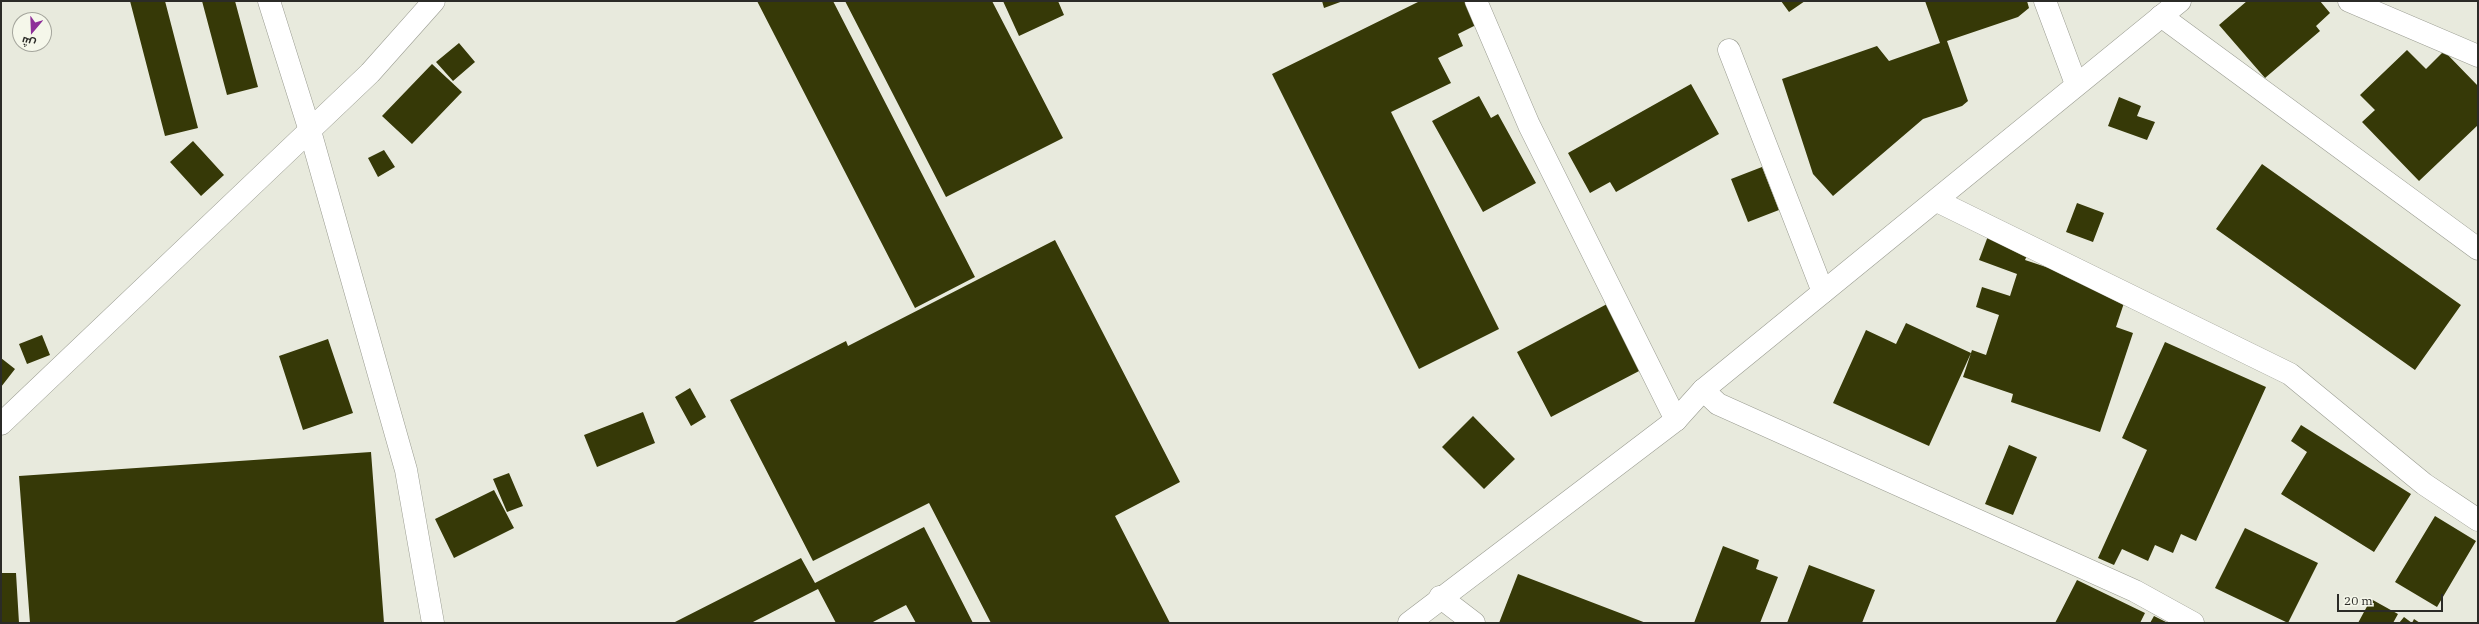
<!DOCTYPE html>
<meta charset="utf-8">
<style>
body{margin:0}
#map{position:relative;width:2479px;height:624px;overflow:hidden;background:#e8eadd;font-family:"IBM Plex Serif",Cairo,serif}
canvas{display:block}
.frame{position:absolute;inset:0;border:2px solid #2b2b27;pointer-events:none}
.north{position:absolute;left:12px;top:12px;width:40px;height:40px;box-sizing:border-box;background:#f5f7ea;border:1px solid #a4a59c;border-radius:50%;rotate:199deg;font-size:11px;font-weight:700;line-height:16px;text-align:center;color:#2b2b27}
.north::after{content:'';display:block;margin:auto;width:14px;height:18px;background:#8e3099;clip-path:polygon(50% 0,100% 100%,50% 72%,0 100%)}
.scale{position:absolute;left:2337px;top:594px;width:106px;height:18px;box-sizing:border-box;border:2px solid #2b2b27;border-top:0;padding-left:5px;font-size:12px;line-height:14px;white-space:nowrap;color:#2b2b27;-webkit-text-stroke:3px #f5f7ea;paint-order:stroke}
</style>
<div id="map">
<canvas width="2479" height="624"></canvas>
<div class="frame"></div>
<div class="north">ش</div>
<div class="scale">20 m</div>
</div>
<script>
const c = document.querySelector('canvas').getContext('2d');
c.lineJoin = 'round';
function fillPath(path, color) { c.fillStyle = color; c.fill(path, 'evenodd'); }
function strokePath(path, color, width, dash) { c.strokeStyle = color; c.lineWidth = width; c.lineCap = dash ? 'butt' : 'round'; c.setLineDash(dash || []); c.stroke(path); }
const building = new Path2D(`
 M130,1H165L198,128L165,136Z
 M202,1H235L258,87L227,95Z
 M757,1H833L975,277L915,308Z
 M845,1H992L1063,138L946,197Z
 M1003,1H1058L1064,15L1019,36Z
 M1322,1H1343L1324,8Z
 M1420,1H1466L1478,24L1458,34L1463,46L1438,58L1451,83L1391,112L1499,329L1419,369L1272,74Z
 M1781,1H1805L1789,12Z
 M1925,1H2027L2029,8L2018,17L1947,41L1968,101L1962,106L1923,119L1833,196L1813,174L1782,79L1877,46L1889,61L1940,43Z
 M2247,1H2320L2330,13L2316,26L2320,31L2265,78L2219,25Z
 M459,43L475,62L453,81L436,62Z
 M2407,50L2426,69L2444,51L2478,86V125L2419,181L2362,122L2375,110L2360,95Z
 M432,64L462,92L412,144L382,116Z
 M1691,84L1719,134L1616,192L1610,182L1590,193L1568,153Z
 M1479,96L1491,118L1498,114L1536,183L1483,212L1432,121Z
 M2119,97L2141,106L2137,116L2155,122L2147,140L2108,126Z
 M193,141L224,175L201,196L170,162Z
 M384,150L395,167L378,177L368,158Z
 M2262,164L2461,305L2415,370L2216,229Z
 M1762,167L1779,210L1748,222L1731,179Z
 M2077,203L2104,213L2093,242L2066,232Z
 M1988,236L2029,251L2025,260L2127,294L2116,327L2133,333L2100,432L2011,402L2013,394L1963,377L1972,350L1986,355L1999,315L1976,307L1982,287L2010,296L2017,274L1979,260Z
 M1055,240L1180,482L1115,516L1170,623H991L929,503L813,561L730,400L846,341L848,346Z
 M1607,304L1641,370L1551,417L1517,352Z
 M1906,323L1971,353L1929,446L1833,403L1866,330L1896,344Z
 M42,335L50,355L27,364L19,344Z
 M328,339L353,413L303,430L279,356Z
 M2165,342L2266,387L2196,541L2181,534L2173,553L2155,545L2148,561L2122,549L2114,565L2098,558L2147,450L2122,438Z
 M1,358L15,369L1,387Z
 M690,388L706,417L691,426L675,397Z
 M643,412L655,443L597,467L584,435Z
 M1473,416L1515,459L1484,489L1442,447Z
 M2301,425L2411,494L2374,552L2281,494L2307,452L2291,441Z
 M2009,445L2037,457L2013,515L1985,504Z
 M371,452L384,623H30L19,476Z
 M509,473L523,506L507,512L493,479Z
 M494,490L514,528L454,558L435,519Z
 M2435,516L2476,541L2437,607L2395,582Z
 M924,527L973,623H916L906,605L871,623H836L818,589L751,623H673L801,558L815,583Z
 M2245,528L2318,563L2288,623L2215,588Z
 M1723,546L1759,560L1756,569L1778,577L1760,623H1694Z
 M1809,565L1875,590L1862,623H1787Z
 M1,573H16L19,623H1Z
 M1518,574L1646,623H1499Z
 M2077,580L2145,613L2140,623H2055Z
 M2371,599L2398,614L2393,623H2358Z
 M2154,616L2168,623H2150Z
 M2404,617L2412,623L2414,619L2420,623H2399Z`);
const street = new Path2D(`
 M269,1L310,131L406,470L433,623
 M1476,1L1529,125L1676,420
 M2045,1L2076,84
 M2349,1L2478,56
 M2161,16L2478,249
 M1729,50L1823,292
 M1937,201L2290,374L2424,484L2478,520
 M1703,390L1718,404L2135,591L2193,623
 M1440,597L1474,623`);
const secondary = new Path2D(`
 M1,424L370,73L434,1
 M1409,623L1676,420L1703,390L2180,1`);
fillPath(building, '#363907');
strokePath(street, '#9a9c91', 23);
strokePath(secondary, '#9a9c91', 23);
strokePath(street, '#fff', 22);
strokePath(secondary, '#fff', 22);
</script>
